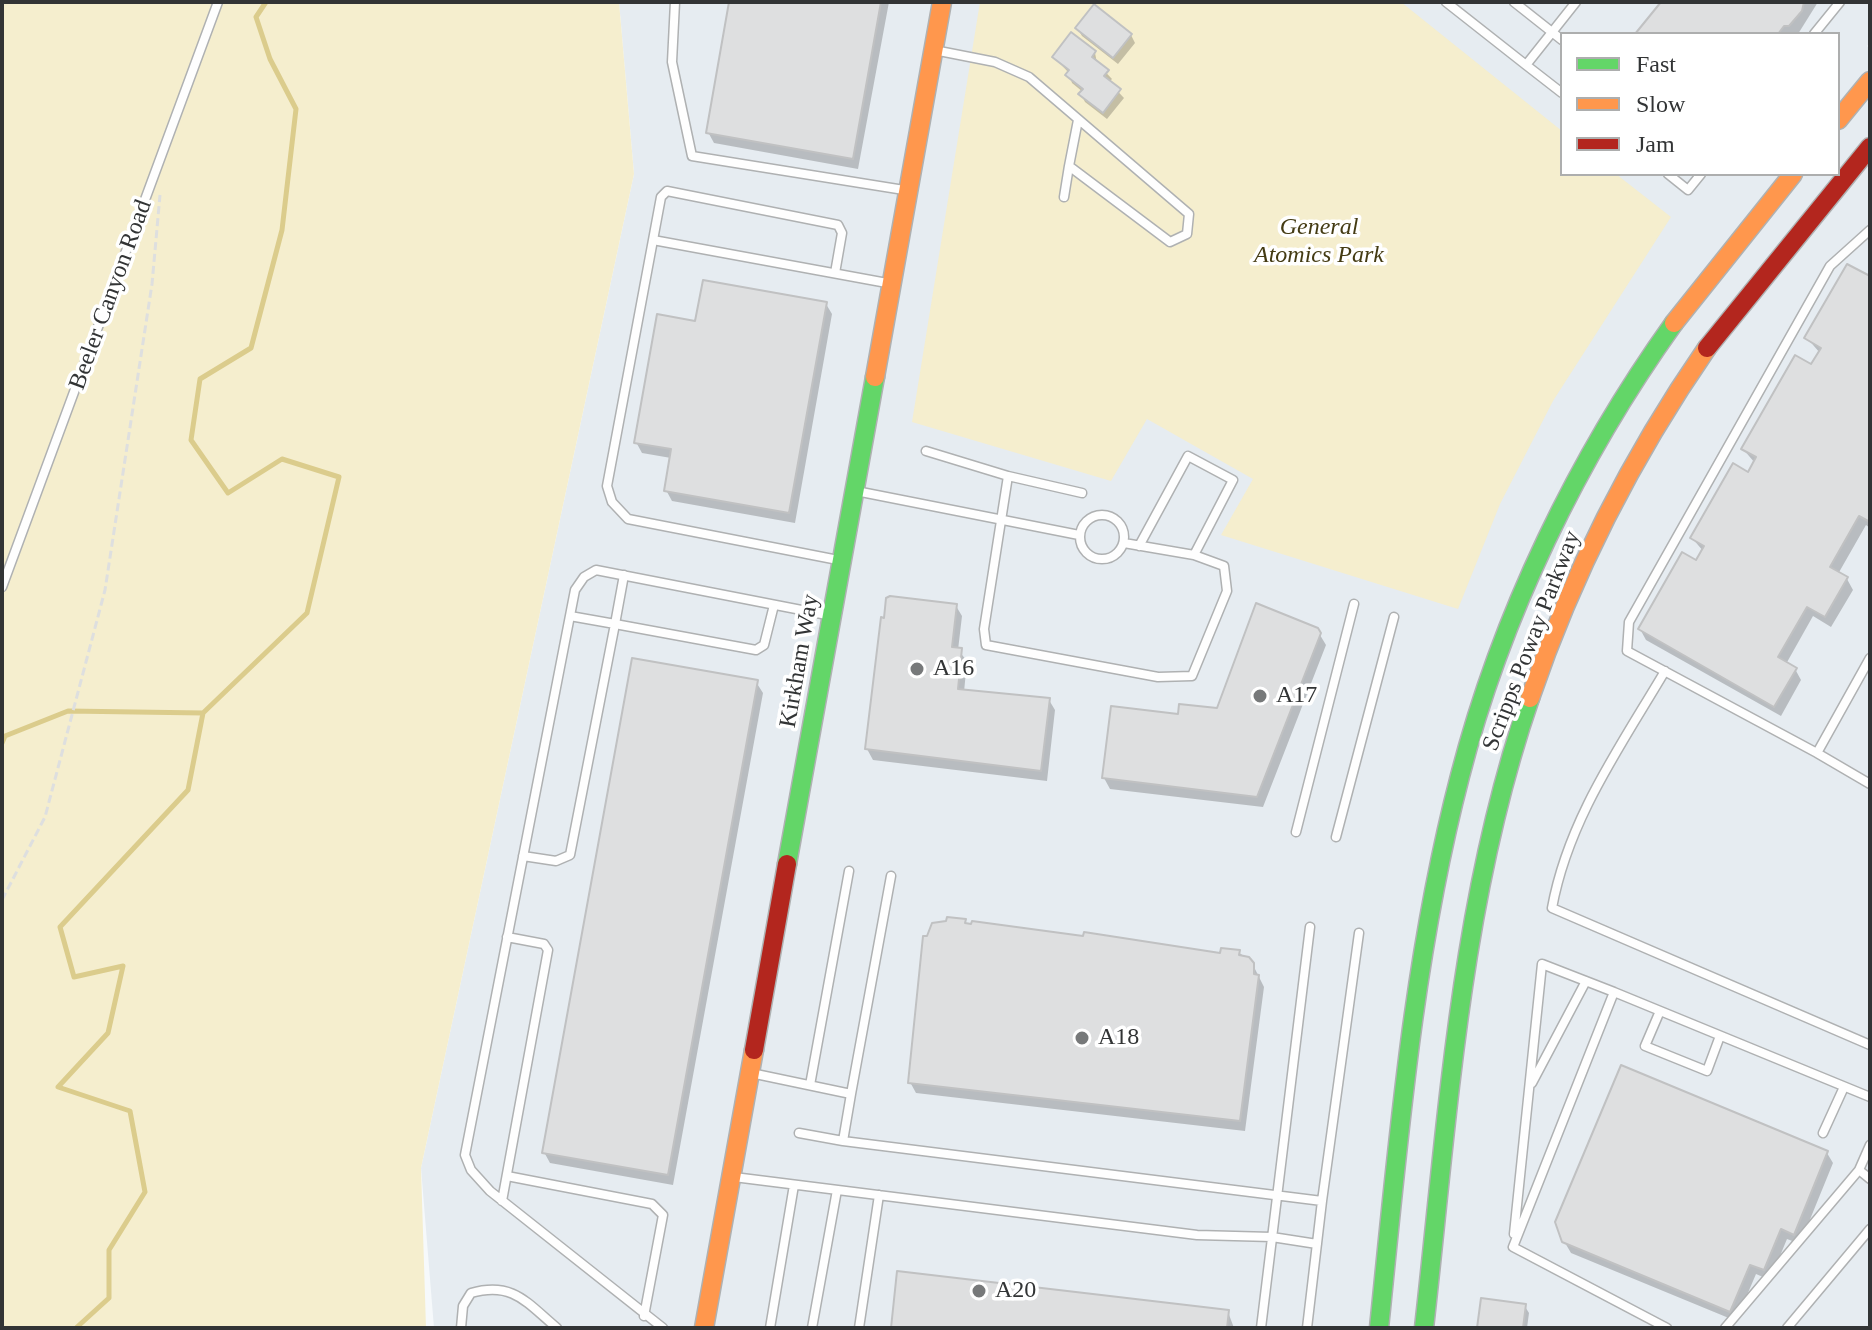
<!DOCTYPE html>
<style>
body{margin:0}
#map{position:relative;width:1872px;height:1330px;overflow:hidden;background:#f6f9fb;font-family:"Times New Roman",serif}
canvas{display:block}
.frame{position:absolute;inset:0;border:4px solid #323435;pointer-events:none}
.legend{position:absolute;left:1560px;top:32px;width:280px;height:144px;box-sizing:border-box;background:#fff;border:2px solid #adaeae;margin:0;padding:10px 14px;list-style:none;font-size:24px;color:#323435}
.legend li{display:flex;align-items:center;gap:16px;height:40px}
.legend b{width:40px;border:2px solid #adaeae}
</style>
<div id="map">
<canvas width="1872" height="1330"></canvas>
<div class="frame"></div>
<ul class="legend">
<li><b style="height:10px;background:#63d668"></b>Fast</li>
<li><b style="height:10px;background:#ff974d"></b>Slow</li>
<li><b style="height:10px;background:#b3261e"></b>Jam</li>
</ul>
</div>
<script>
const c = document.querySelector('canvas').getContext('2d');
c.lineJoin = 'round';
function fillPath(path, color) { c.fillStyle = color; c.fill(path, 'evenodd'); }
function strokePath(path, color, width, dash) { c.strokeStyle = color; c.lineWidth = width; c.lineCap = dash ? 'butt' : 'round'; c.setLineDash(dash || []); c.stroke(path); }
function write(font, color, halo, rows, align = 'center') {
  c.font = font + ' "Times New Roman",serif'; c.lineWidth = 7; c.setLineDash([]); c.textBaseline = 'middle'; c.strokeStyle = halo; c.fillStyle = color; for (const [text, x, y, turn = 0] of rows) {
    c.save(); c.translate(x, y); c.rotate((+turn || 0) * Math.PI / 180); c.textAlign = isNaN(turn) ? turn : align; if (halo) c.strokeText(text, 0, 0); c.fillText(text, 0, 0); c.restore();
  }
}
const built = new Path2D(`
 M619,2H1870V42L1867,46L1870,49V1328H434L421,1168L634,174ZM1562,34H1838V174H1562Z`);
const green = new Path2D(`
 M2,2H619L634,174L421,1168L426,1328H2Z
 M980,2H1401L1562,131V174H1616L1671,217L1553,401L1500,504L1458,609L1221,535L1253,479L1147,419L1111,481L912,422Z`);
const shadow = new Path2D(`
 M731,2H889L858,169L714,143L708,132Z
 M1663,2H1818L1798,34H1637Z
 M1078,29L1131,35L1135,43L1118,64L1082,36Z
 M1071,35L1095,53L1097,63L1112,79L1109,82L1124,98L1107,119L1085,102L1081,94L1083,92L1072,83L1069,73L1054,57Z
 M1870,279V528L1866,525L1838,574L1847,579L1853,590L1831,627L1813,616L1786,664L1795,669L1801,680L1781,716L1646,640L1640,629L1697,563L1704,552L1692,538L1748,474L1755,463L1743,449L1820,353L1807,338Z
 M826,304L832,314L795,523L672,501L666,490L671,458L642,453L636,442Z
 M956,606L962,616L958,650L967,661L964,692L1049,700L1055,710L1047,781L873,760L867,749Z
 M1317,630L1326,645L1263,807L1110,789L1104,778L1180,716L1218,710Z
 M756,682L763,693L673,1185L550,1163L544,1152Z
 M964,921L967,926L1222,955L1238,952L1251,961L1264,987L1245,1131L916,1093L910,1082Z
 M1827,1153L1833,1163L1800,1244L1787,1239L1770,1280L1756,1274L1736,1321L1571,1253L1564,1241Z
 M1524,1305L1529,1313L1527,1328H1479Z
 M1228,1312L1234,1328H892Z`);
const stream = new Path2D(`
 M2,743L5,736L68,711L203,713
 M76,1328L109,1298V1250L145,1192L130,1111L58,1087L108,1033L123,966L74,977L60,927L188,790L203,713L307,613L339,477L282,459L228,493L191,440L200,379L251,348L282,230L296,109L270,59L256,17L266,2`);
const building = new Path2D(`
 M729,2H881L853,159L706,133Z
 M1661,2H1804L1802,11L1789,26H1784L1778,34H1635Z
 M1094,4L1132,34L1113,58L1075,28Z
 M1071,32L1096,51L1092,57L1109,70L1104,76L1121,89L1103,113L1078,94L1083,89L1065,75L1069,70L1052,57Z
 M1847,264L1870,276V522L1859,516L1830,567L1848,577L1825,617L1807,607L1778,657L1797,668L1774,707L1638,629L1682,552L1696,560L1704,546L1690,538L1733,463L1748,472L1756,457L1741,449L1795,355L1811,364L1821,348L1804,338Z
 M703,280L827,302L789,513L664,491L671,449L634,443L657,314L695,321Z
 M890,596L957,604L952,647L962,648L958,689L1050,698L1041,771L865,749L881,617L884,618L886,598Z
 M1256,603L1318,628L1321,633L1257,797L1102,778L1111,706L1178,714L1179,704L1217,708Z
 M632,658L758,680L668,1175L542,1153Z
 M947,917L966,919L965,923L971,924L972,921L1083,936L1084,932L1220,953L1221,948L1240,950L1239,955L1249,957L1254,963V974L1259,975L1240,1121L908,1083L923,936H927L932,923L946,921Z
 M1621,1065L1828,1151L1794,1235L1781,1229L1764,1270L1750,1265L1730,1312L1562,1242L1555,1222Z
 M897,1271L1229,1310L1227,1328H891Z
 M1481,1298L1526,1304L1523,1328H1477Z`);
const path = new Path2D(`
 M2,900L45,817L105,590L152,284L160,195`);
const lane = new Path2D(`
 M675,2L672,62L692,156L904,190
 M1446,2L1526,65
 M1514,2L1562,40
 M1814,34L1840,2
 M934,50L995,62L1029,77L1189,214L1187,234L1170,242L1069,166L1078,120
 M1562,93L1526,65L1576,2
 M1668,174L1688,190L1701,174
 M1064,197L1069,166
 M653,240L661,197L667,191L838,225L842,233L835,273
 M926,451L1008,476
 M856,491L1079,535
 M1082,493L1008,476L984,629L986,645L1158,677L1192,676L1227,591L1224,566L1194,555
 M1080 537a22 22 0 1 1 44 0a22 22 0 1 1-44 0Z
 M1124,543L1194,555L1233,480L1188,456L1139,546
 M838,560L628,519L612,502L607,486L653,240L887,283
 M624,575L615,624L756,650L764,645L774,605
 M2,587L218,2
 M1870,658L1817,753L1870,784
 M1665,671C1620,747 1568,820 1552,908L1870,1045
 M1817,753L1627,651L1629,622L1830,266L1870,230
 M1296,832L1354,604
 M1336,837L1394,617
 M523,856L556,861L570,855L615,624L570,616
 M1660,1011L1645,1046L1707,1071L1720,1036
 M751,1073L851,1094L891,876
 M1532,1083L1586,981
 M810,1085L849,871
 M799,1133L843,1141L851,1094
 M1823,1133L1844,1087
 M843,1141L1322,1201L1359,933
 M1859,1170L1870,1179
 M507,1176L652,1204L663,1215L644,1316
 M734,1177L1197,1235L1272,1237L1317,1244
 M502,1201L548,950L544,944L507,937
 M1514,1234L1542,964L1614,992
 M461,1328L463,1306L471,1293C513,1281 527,1303 557,1328
 M663,1328L490,1191L471,1170L465,1155L575,590L584,577L596,570L827,615
 M770,1328L794,1185
 M812,1328L837,1190
 M859,1328L879,1195
 M1261,1328L1310,927
 M1307,1328L1322,1201
 M1667,1328L1513,1247L1614,992L1870,1097
 M1725,1328L1859,1170L1870,1145
 M1787,1328L1870,1229`);
const fast = new Path2D(`
 M787,864L875,377
 M1379,1328C1398,1144 1413,956 1460,776C1501,616 1578,457 1674,323
 M1424,1328C1448,1116 1460,901 1530,698`);
const slow = new Path2D(`
 M1838,120L1870,81
 M1674,323L1793,174
 M875,377L942,2
 M1530,698C1572,575 1633,455 1707,348
 M704,1328L754,1050`);
const jam = new Path2D(`
 M1707,348L1870,147
 M754,1050L787,864`);
const markers = [
 [917,669,8,"#77797a"],
 [1260,696,8,"#77797a"],
 [1082,1038,8,"#77797a"],
 [979,1291,8,"#77797a"]
];
const parkNames = [
 ["General",1319,228],
 ["Atomics Park",1319,256]
];
const streetNames = [
 ["Beeler Canyon Road",111,295,-70],
 ["Scripps Poway Parkway",1532,641,-69],
 ["Kirkham Way",800,661,-80]
];
const poiNames = [
 ["A16",933,669],
 ["A17",1276,696],
 ["A18",1098,1038],
 ["A20",995,1291]
];
fillPath(built, '#e6ecf1');
fillPath(green, '#f5eece');
fillPath(shadow, '#0003');
strokePath(stream, '#dbcc8c', 5);
fillPath(building, '#dedfe0');
strokePath(building, '#c0c1c2', 2);
strokePath(lane, '#afb1b2', 11);
strokePath(fast, '#afb1b2', 21);
strokePath(slow, '#afb1b2', 21);
strokePath(jam, '#afb1b2', 21);
strokePath(path, '#dedfdf', 3, [8, 4]);
strokePath(lane, '#fefefe', 8);
strokePath(fast, '#63d668', 18);
strokePath(slow, '#ff974d', 18);
strokePath(jam, '#b3261e', 18);
for (const [x, y, r, color] of markers) { const dot = new Path2D(); dot.arc(x, y, r, 0, 2 * Math.PI); c.fillStyle = color; c.fill(dot); strokePath(dot, '#fff', 3); }
write('italic 24px', '#443b13', '#fff', parkNames);
write('24px', '#323435', '#fff', streetNames);
write('24px', '#323435', '#fff', poiNames, 'left');
</script>
